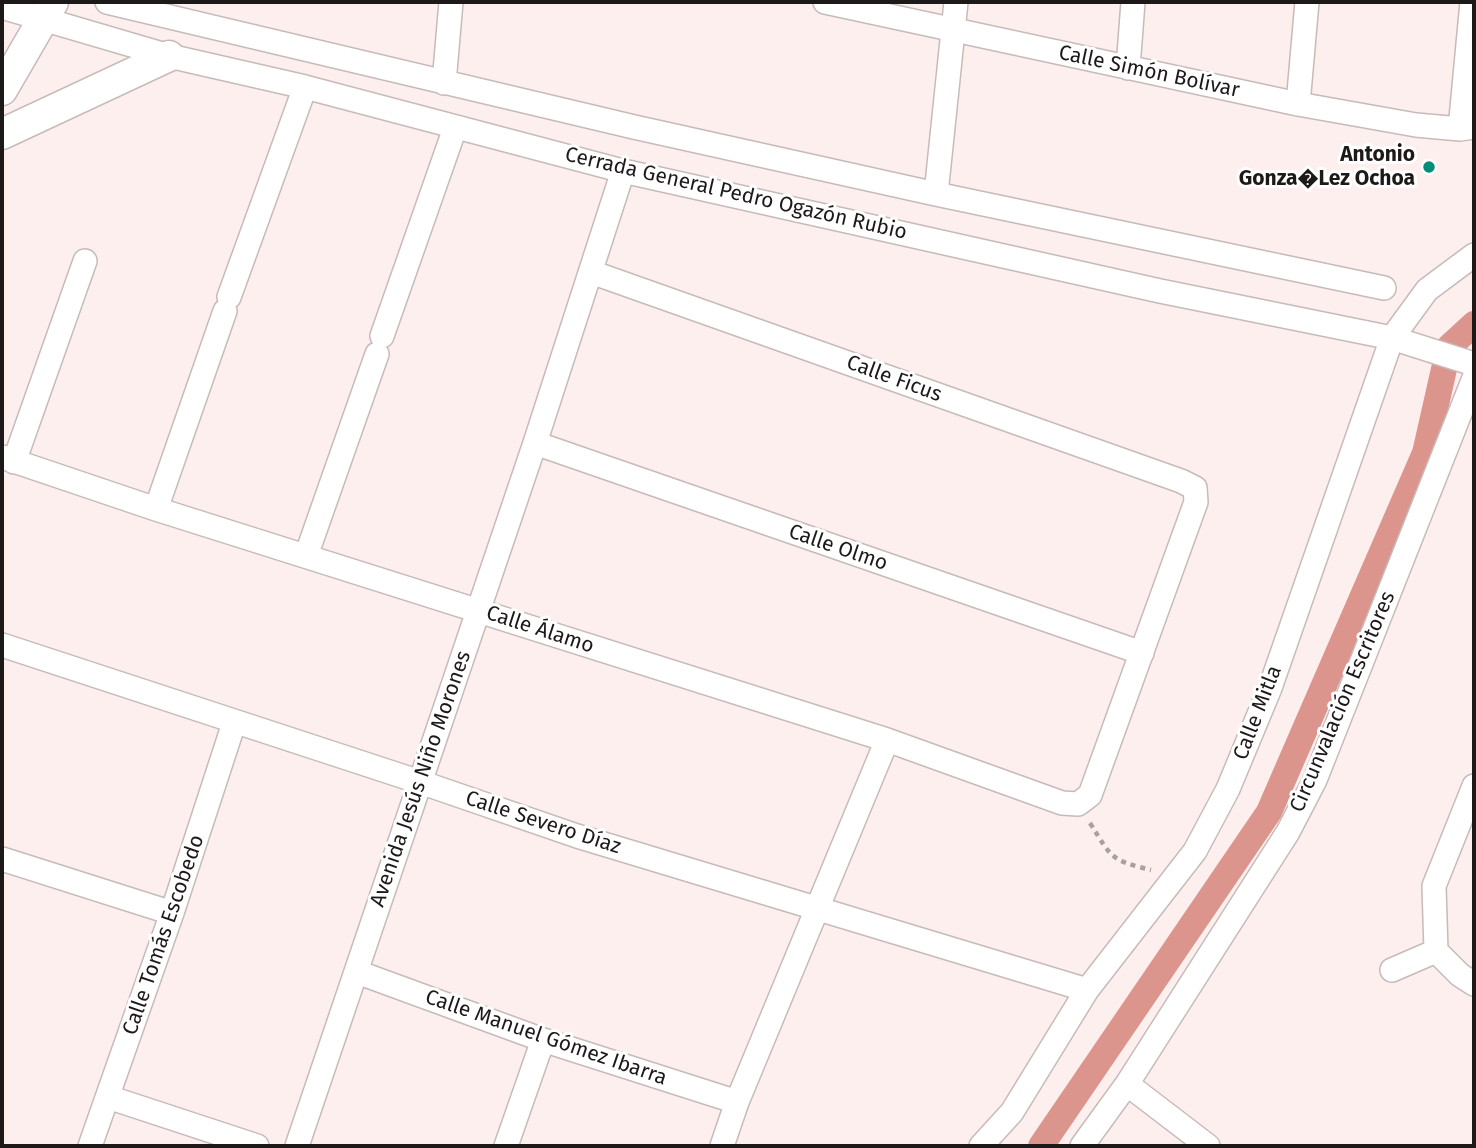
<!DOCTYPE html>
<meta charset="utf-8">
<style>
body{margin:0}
#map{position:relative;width:1476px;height:1148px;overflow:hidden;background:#fcefee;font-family:"Fira Sans",sans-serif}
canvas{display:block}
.frame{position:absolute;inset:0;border:4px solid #1d1918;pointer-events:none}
</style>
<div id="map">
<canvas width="1476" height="1148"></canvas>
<div class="frame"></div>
</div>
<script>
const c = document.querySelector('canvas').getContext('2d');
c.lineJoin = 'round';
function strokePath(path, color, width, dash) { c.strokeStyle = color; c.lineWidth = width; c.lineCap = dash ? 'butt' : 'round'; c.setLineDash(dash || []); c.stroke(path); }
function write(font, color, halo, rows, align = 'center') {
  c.font = font + ' "Fira Sans",sans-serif'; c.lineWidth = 6; c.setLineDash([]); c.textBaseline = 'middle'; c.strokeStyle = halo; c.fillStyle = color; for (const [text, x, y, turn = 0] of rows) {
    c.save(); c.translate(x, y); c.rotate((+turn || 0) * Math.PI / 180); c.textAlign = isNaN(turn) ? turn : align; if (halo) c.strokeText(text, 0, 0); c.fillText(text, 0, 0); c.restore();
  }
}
const canal = new Path2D(`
 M1041,1146L1269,812L1425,453L1449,347L1474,324`);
const path = new Path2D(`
 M1090,823C1112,858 1110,860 1151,870`);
const minor = new Path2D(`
 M107,2L634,127L936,194L1384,288
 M825,2L1298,104L1416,125L1460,129L1474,127
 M2,7L169,56L305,87L623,171L1160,291L1392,338L1474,364
 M1128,68L1133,2
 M444,83L451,2
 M1298,104L1307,2
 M1460,129L1472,2
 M936,194L956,2
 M229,297L305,87
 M382,336L455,128
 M535,443L1142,653
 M2,457L156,509L887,740L1062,803L1078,804L1090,795L1196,502L1195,488L1181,481L591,272
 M14,462L85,261
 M156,509L225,311
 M306,556L377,354
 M2,645L420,782L577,836L1087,990
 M1474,786L1434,886L1436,951L1460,975L1474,984
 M2,859L172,913
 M1392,970L1436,951
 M357,972L543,1040L737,1102
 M1127,1084L1208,1146
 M108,1097L257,1146
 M90,1146L172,913L234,723
 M297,1146L535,443L623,171
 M506,1146L543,1040
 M722,1146L737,1102L887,740
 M981,1146L1012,1112L1087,990L1195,851L1228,789L1270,688L1392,338L1427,290L1474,255
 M1082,1146L1127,1084L1288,832L1315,780L1474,378`);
const tertiary = new Path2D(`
 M2,90L53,2
 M2,134L169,56`);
const markers = [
 [1429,167,7,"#008e77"]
];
const streetNames = [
 ["Calle Simón Bolívar",1149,72,12],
 ["Cerrada General Pedro Ogazón Rubio",736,194,13],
 ["Calle Ficus",894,379,20],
 ["Calle Olmo",838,548,19],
 ["Calle Álamo",540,630,18],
 ["Circunvalación Escritores",1343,702,-67],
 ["Calle Mitla",1258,713,-69],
 ["Avenida Jesús Niño Morones",421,779,-71],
 ["Calle Severo Díaz",543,823,18],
 ["Calle Tomás Escobedo",164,935,-71],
 ["Calle Manuel Gómez Ibarra",546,1038,19]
];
const poiNames = [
 ["Antonio",1415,155],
 ["Gonza�Lez Ochoa",1415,179]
];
strokePath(canal, '#db958d', 26);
strokePath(minor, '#c7bbb9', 26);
strokePath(tertiary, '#c7bbb9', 33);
strokePath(path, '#a99f9e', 4.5, [5, 5]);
strokePath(minor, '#fff', 23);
strokePath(tertiary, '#fff', 30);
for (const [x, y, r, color] of markers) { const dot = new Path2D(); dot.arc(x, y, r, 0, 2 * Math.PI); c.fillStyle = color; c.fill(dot); strokePath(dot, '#fff', 2.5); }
write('21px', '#1d1918', '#fff', streetNames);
write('bold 21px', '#1d1918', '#fff', poiNames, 'right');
</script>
